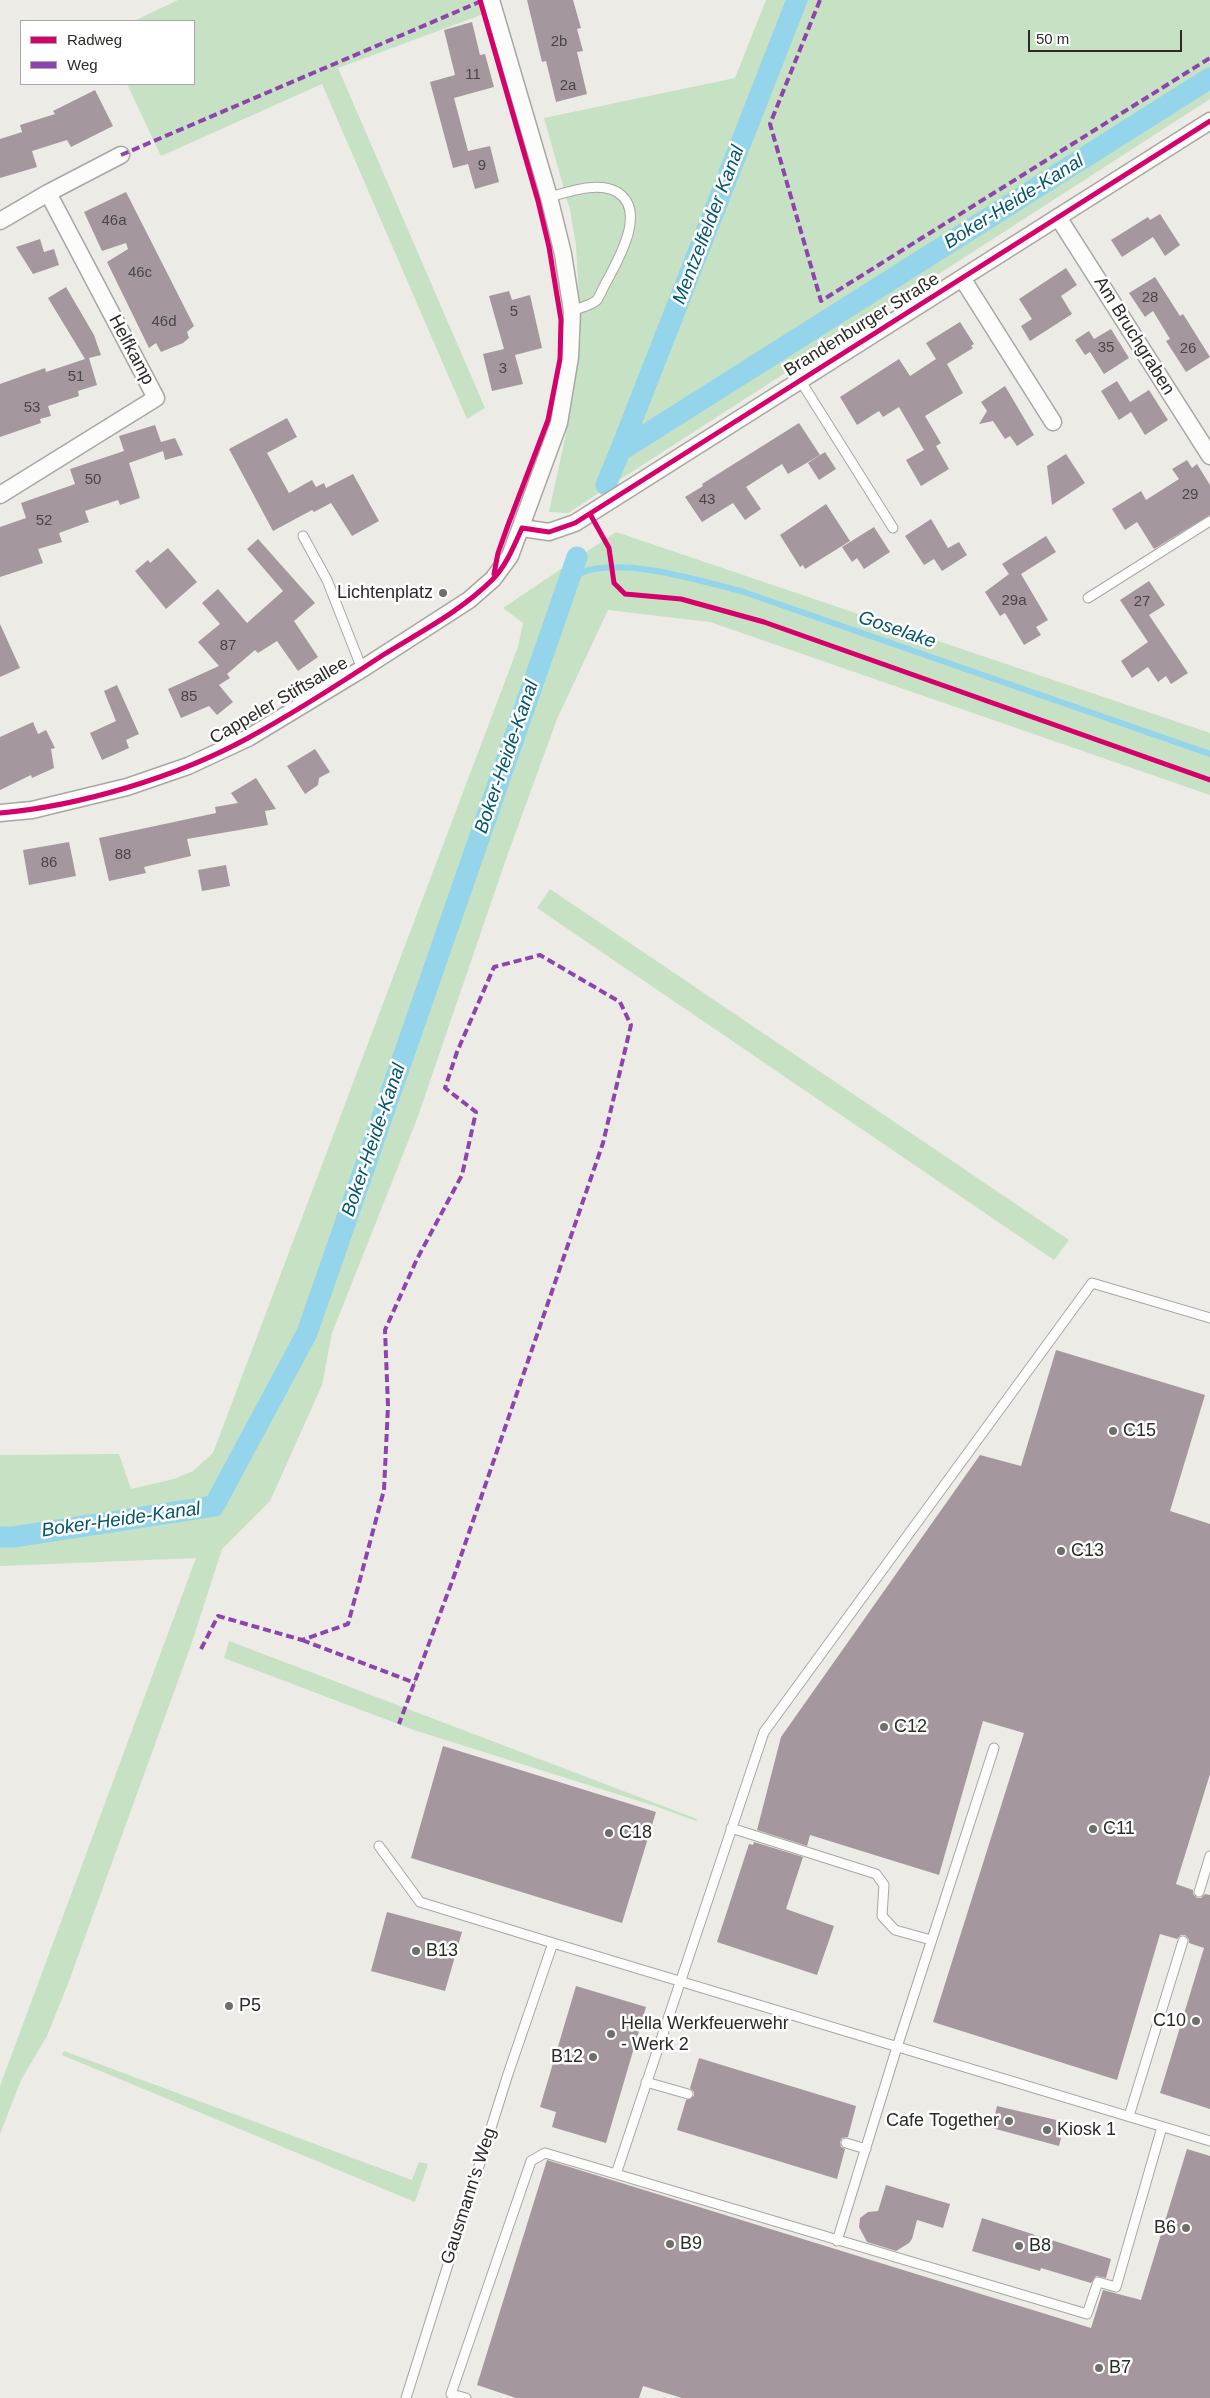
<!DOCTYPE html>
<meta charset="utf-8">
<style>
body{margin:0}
#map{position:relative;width:1210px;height:2398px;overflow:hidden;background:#ecebe6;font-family:Arial,sans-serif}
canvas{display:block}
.legend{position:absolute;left:20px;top:20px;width:175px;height:65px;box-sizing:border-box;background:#fff;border:1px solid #abaaa9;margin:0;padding:6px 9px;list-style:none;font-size:15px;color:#2c2b27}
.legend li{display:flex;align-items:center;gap:10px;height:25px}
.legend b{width:25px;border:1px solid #abaaa9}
.scale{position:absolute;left:1028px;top:30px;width:154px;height:22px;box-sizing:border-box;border:2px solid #2c2b27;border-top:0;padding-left:6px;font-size:15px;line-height:18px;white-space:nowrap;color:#2c2b27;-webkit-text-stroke:4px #fff;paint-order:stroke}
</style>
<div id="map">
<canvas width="1210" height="2398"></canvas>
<ul class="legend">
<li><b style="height:6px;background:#d6006c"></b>Radweg</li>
<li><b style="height:6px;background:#8e44ad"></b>Weg</li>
</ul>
<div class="scale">50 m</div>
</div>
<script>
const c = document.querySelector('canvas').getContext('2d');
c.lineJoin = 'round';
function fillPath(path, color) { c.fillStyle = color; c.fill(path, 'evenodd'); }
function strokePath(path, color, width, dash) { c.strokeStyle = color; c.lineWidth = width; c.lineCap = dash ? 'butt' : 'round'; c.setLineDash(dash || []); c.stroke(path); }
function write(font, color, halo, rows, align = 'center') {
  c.font = font + ' Arial,sans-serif'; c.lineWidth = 5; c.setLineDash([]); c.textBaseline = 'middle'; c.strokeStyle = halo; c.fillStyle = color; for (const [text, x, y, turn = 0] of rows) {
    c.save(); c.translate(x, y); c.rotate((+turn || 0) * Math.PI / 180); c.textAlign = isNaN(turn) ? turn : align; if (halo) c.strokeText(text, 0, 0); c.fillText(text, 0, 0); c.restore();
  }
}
const green = new Path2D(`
 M178,0H486L489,12L338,68L485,408L467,419L322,84L161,156L127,84H194V21H134Z
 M766,0H1210V99L568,513L549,512L566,434L581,336L576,245L570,210L544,118L735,78Z
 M616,532L1210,733V795L710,622L608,610L557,719L506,859L417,1119L332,1333L322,1385L270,1501L222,1549L191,1645L69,1981L47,2036L21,2080L0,2134V2086L196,1558L0,1566V1455L119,1454L131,1489L174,1479L193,1471L213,1453L518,647L523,623L503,608Z
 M550,889L1069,1240L1054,1260L537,908Z
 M229,1641L697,1819L696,1821L658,1807L414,1730L224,1658Z
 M64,2051L412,2180L419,2162L428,2164L415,2202L62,2055Z`);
const stream = new Path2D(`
 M568,579C575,576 582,572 589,570C634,560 697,580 741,591L1210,754`);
const canal = new Path2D(`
 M620,451L797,0
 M606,485L620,451L1210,78
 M0,1537H13L214,1506L307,1333L577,557`);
const building = new Path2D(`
 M527,0H573L581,28L577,29L583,51L577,52L587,94L556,102L546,61L542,62Z
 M472,22L480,55L485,54L494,87L454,98L468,151L490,146L499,182L475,189L468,164L453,168L430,82L455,75L444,30Z
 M95,90L113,126L71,147L67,140L32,151L37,167L0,178V139L22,132L20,125L55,114L53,111Z
 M126,192L194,326L187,332L189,338L183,343L161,352L156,343L149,348L107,262L128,249L126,243L102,251L84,212Z
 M1160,214L1180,245L1165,256L1153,237L1122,257L1111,240L1148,217L1150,220Z
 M40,239L44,252L54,249L59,265L33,274L16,247Z
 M1066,268L1077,285L1061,296L1072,314L1030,341L1021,326L1032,319L1019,299Z
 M1155,277L1180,316L1183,314L1210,357L1186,372L1166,341L1170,339L1153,311L1145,317L1129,293Z
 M66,287L94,335L101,355L89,358L97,385L78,391L79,396L48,406L51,416L40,419L41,423L0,437V384L45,368L46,372L85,359L48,298Z
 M509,291L512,300L530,295L542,348L515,355L523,384L492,391L483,354L504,349L489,296Z
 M960,322L974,344L971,346L973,348L947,364L963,393L925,416L941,443L936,446L949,469L921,486L906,460L924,450L899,407L883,417L879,411L857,425L840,397L899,359L910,376L936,359L926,343Z
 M1111,329L1129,358L1104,374L1090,352L1085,355L1075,340L1089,331L1094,339Z
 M1117,381L1130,402L1149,390L1168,420L1145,435L1131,412L1119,420L1101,391Z
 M1005,386L1034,435L1017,446L1010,436L1005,439L993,421L979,424L987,411L981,402Z
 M287,418L297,437L267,453L289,493L312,480L316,487L324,483L326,488L353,474L379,521L352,536L331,503L314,512L312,510L273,531L229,449Z
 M799,423L820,455L788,474L782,464L746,487L761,509L745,520L733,503L702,522L685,497L703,486L702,484Z
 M155,425L161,442L175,438L183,455L165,460L163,451L129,463L140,498L120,505L118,500L85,511L89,522L59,533L62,542L38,549L43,563L0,577V527L26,518L21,503L75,484L70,469L124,451L119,436Z
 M825,452L836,469L819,480L808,463Z
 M1066,454L1085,483L1052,505L1047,466Z
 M1187,460L1192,468L1197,464L1210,485V515L1154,549L1137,522L1125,530L1112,509L1141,491L1146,500L1179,479L1172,469Z
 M826,504L850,541L805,569L803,565L800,567L780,535Z
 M931,519L948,548L959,542L967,555L942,571L934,559L924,565L905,536Z
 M874,527L890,552L864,569L857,558L852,562L842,547Z
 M1046,536L1056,552L1021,574L1048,620L1036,627L1041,635L1024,645L1005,613L1000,616L985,592L1009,574L1002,564Z
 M258,539L315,603L294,621L318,657L298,671L277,641L258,653L255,650L227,674L230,678L219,685L233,702L217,715L209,706L181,718L168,689L219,666L198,642L220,624L202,603L218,589L247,623L283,591L247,549Z
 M168,548L197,582L166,609L135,571L148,560L150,563Z
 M1149,581L1165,605L1149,615L1188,673L1171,684L1166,676L1158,682L1148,667L1132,678L1121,661L1148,642L1120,600Z
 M0,624L20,668L0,677Z
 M117,685L139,734L126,740L129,748L102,760L90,733L116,721L104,691Z
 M33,722L38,734L46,730L55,748L51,749L54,768L32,778L31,775L0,790V737Z
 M315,749L330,772L319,778L318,785L305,794L287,766Z
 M256,778L276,809L265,811L268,825L187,839L191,856L144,867L146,873L109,881L99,838L216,813L215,807L238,803L231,793Z
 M69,842L76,876L29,885L23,850Z
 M226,865L230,886L202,891L198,870Z
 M1056,1350L1205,1395L1170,1511L1210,1524V1774L1176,1884L1193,1890V1894L1197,1898H1201L1205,1894L1210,1895V2109L1160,2093L1204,1948L1189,1943V1939L1185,1935H1181L1177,1939L1160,1934L1117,2080L933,2022L1024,1733L983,1721L939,1875L810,1835L807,1846L757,1830L781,1737L980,1455L1021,1466Z
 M443,1746L656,1812L622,1923L411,1858Z
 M754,1842L803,1857L786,1909L834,1926L817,1975L717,1942L749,1844L753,1845Z
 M387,1912L462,1932L445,1991L371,1971Z
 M576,1986L646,2007L606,2143L552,2127L556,2112L540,2107Z
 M699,2058L856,2106L848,2137L842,2138L840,2142L841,2147L845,2149L837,2179L677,2130L686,2100L694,2096V2092L690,2088Z
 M997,2106L1065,2122L1059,2146L992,2128Z
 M1187,2149L1210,2156V2398H682L643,2386L639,2398H516L477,2385L547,2160L1091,2328L1103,2290L1141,2300Z
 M886,2185L950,2204L943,2228L917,2220L912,2239L909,2243L896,2251L867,2242L859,2227L860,2218L868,2212L878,2211Z
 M982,2218L1111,2259L1106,2278L1096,2276L1091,2283L1041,2268L1040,2271L972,2251Z`);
const service = new Path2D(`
 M549,197C569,192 597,181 617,192C647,210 619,258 608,279C604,285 601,294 597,300C592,305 579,308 572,311
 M800,380L893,528
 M303,536L327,580L362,669
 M1088,598L1210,521
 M731,1828L876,1874L884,1885L882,1916L895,1930L931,1940
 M379,1846L420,1902L553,1943
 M1199,1892L1210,1856
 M646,2082L688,2094
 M1129,2116L1183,1941
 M846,2143L866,2149
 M616,2174L1087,2314L1098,2282L1116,2287L1162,2127
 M837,2241L897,2047L994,1748
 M406,2398L508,2074L553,1943L1210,2141
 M466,2398L451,2394L531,2161L545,2153L616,2174L764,1732L1092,1283L1210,1318`);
const minor = new Path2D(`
 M48,193L121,155
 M1058,217L1210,456
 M0,221L48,193L156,398L0,495
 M962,278L1053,422
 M522,528L549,532L575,523L1210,121
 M0,813L32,810L127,787L188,766L248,738L362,669L469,600L493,579L510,556L559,423L570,357L572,311L563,254L549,197L491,0`);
const quiet = new Path2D(`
 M820,0L770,124L821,301L1210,58
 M121,155L484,0
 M302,1640L415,1683
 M201,1649L218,1616L302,1640L348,1624L384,1490L388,1406L385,1330L417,1259L462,1175L476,1112L445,1088L457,1052L494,967L540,955L620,1002L631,1025L603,1143L453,1579L399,1724`);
const cycleway = new Path2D(`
 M480,0L538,201L549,247L561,320L560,359L548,420L508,525L498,553L494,574
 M590,514L609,548L614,583L625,594L681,599L764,622L1210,780
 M0,813C80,806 177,777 248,738C294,713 339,684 383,655C420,632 461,611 492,580C506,566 514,546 522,528L549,532L575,523L1210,121`);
const markers = [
 [443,593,5,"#6f6e6a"],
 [1113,1431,5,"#6f6e6a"],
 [1061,1551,5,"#6f6e6a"],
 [884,1727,5,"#6f6e6a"],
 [1093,1829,5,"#6f6e6a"],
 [609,1833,5,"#6f6e6a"],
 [416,1951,5,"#6f6e6a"],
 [229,2006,5,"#6f6e6a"],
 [1196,2021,5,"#6f6e6a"],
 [611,2034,5,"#6f6e6a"],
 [593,2057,5,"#6f6e6a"],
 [1009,2121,5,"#6f6e6a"],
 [1047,2130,5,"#6f6e6a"],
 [1186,2228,5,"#6f6e6a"],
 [670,2244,5,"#6f6e6a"],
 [1019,2246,5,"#6f6e6a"],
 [1099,2368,5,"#6f6e6a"]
];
const numberNames = [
 ["2b",559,42],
 ["11",473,75],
 ["2a",568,86],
 ["9",482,166],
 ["46a",114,221],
 ["46c",140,273],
 ["28",1150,298],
 ["5",514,312],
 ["46d",164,322],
 ["35",1106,348],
 ["26",1188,349],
 ["3",503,369],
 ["51",76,377],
 ["53",32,408],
 ["50",93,480],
 ["29",1190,495],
 ["43",707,500],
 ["52",44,521],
 ["29a",1014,601],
 ["27",1142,602],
 ["87",228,646],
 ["85",189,697],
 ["88",123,855],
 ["86",49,863]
];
const streetNames = [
 ["Brandenburger Straße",862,325,-32],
 ["Am Bruchgraben",1134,336,58],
 ["Helfkamp",131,350,62],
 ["Cappeler Stiftsallee",279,701,-30],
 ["Gausmann's Weg",469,2196,-72]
];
const poiNames = [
 ["Lichtenplatz",433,593,"right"],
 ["C15",1123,1431],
 ["C13",1071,1551],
 ["C12",894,1727],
 ["C11",1103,1829],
 ["C18",619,1833],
 ["B13",426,1951],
 ["P5",239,2006],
 ["C10",1186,2021,"right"],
 ["Hella Werkfeuerwehr",621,2024],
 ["- Werk 2",621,2045],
 ["B12",583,2057,"right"],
 ["Cafe Together",999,2121,"right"],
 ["Kiosk 1",1057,2130],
 ["B6",1176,2228,"right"],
 ["B9",680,2244],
 ["B8",1029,2246],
 ["B7",1109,2368]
];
const waterNames = [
 ["Boker-Heide-Kanal",1014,202,-32],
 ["Mentzelfelder Kanal",709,225,-69],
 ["Goselake",897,630,19],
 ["Boker-Heide-Kanal",507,757,-71],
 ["Boker-Heide-Kanal",374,1140,-71],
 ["Boker-Heide-Kanal",121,1520,-8]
];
fillPath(green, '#c6e1c3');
strokePath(stream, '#94d5ec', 6);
strokePath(canal, '#94d5ec', 21);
fillPath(building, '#a4989e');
strokePath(service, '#a8a7a3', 11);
strokePath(minor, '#a8a7a3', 19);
strokePath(service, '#fcfcfb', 9);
strokePath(minor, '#fcfcfb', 16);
strokePath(quiet, '#8e44ad', 4, [8, 4]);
strokePath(cycleway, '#d6006c', 5);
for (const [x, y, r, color] of markers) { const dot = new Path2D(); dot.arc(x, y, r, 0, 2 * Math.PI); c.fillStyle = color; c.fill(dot); strokePath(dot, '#fff', 2); }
write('15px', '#4a4645', null, numberNames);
write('18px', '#2c2b27', '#fff', streetNames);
write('18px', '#2c2b27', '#fff', poiNames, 'left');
write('italic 19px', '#03566e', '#fff', waterNames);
</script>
